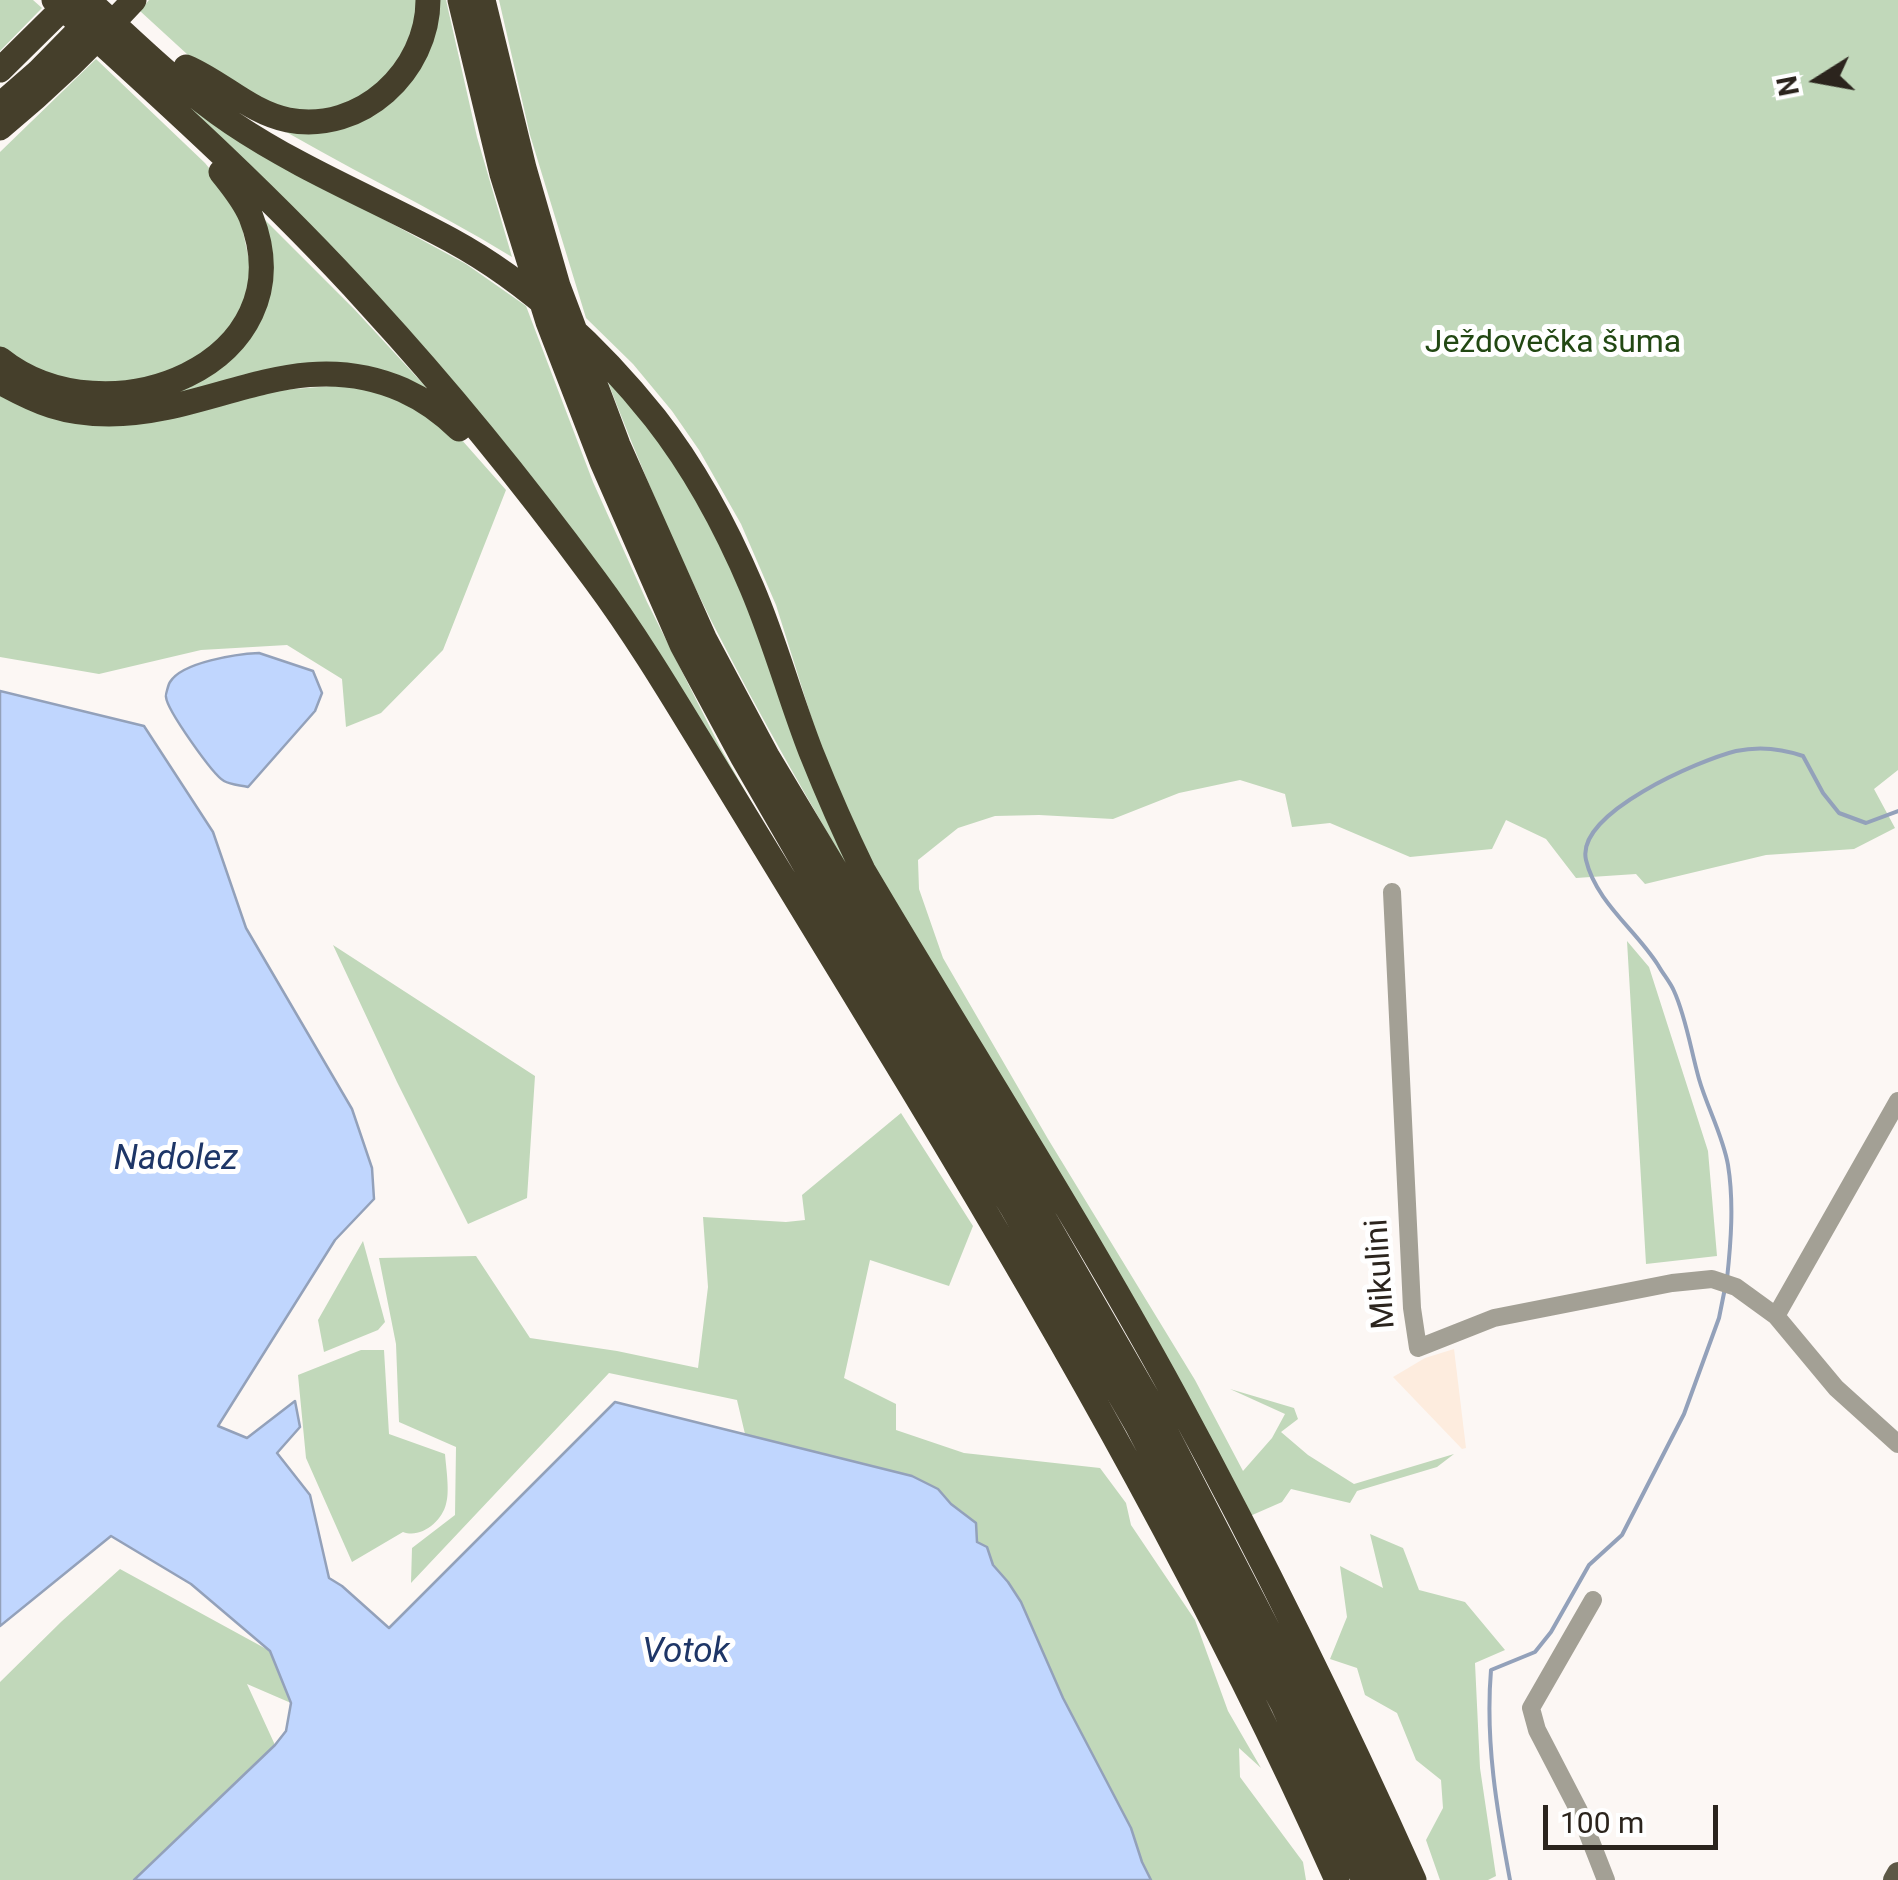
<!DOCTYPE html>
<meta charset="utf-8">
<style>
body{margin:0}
#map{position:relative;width:1898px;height:1880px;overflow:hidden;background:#fcf7f4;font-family:Roboto,sans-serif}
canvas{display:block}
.north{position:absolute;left:1768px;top:30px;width:100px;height:100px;-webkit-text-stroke:8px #fff;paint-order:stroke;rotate:259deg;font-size:28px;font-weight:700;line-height:40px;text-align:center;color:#2b241d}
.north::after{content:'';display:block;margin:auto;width:35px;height:45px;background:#2b241d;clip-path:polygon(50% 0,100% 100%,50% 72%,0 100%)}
.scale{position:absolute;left:1543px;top:1805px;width:175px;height:45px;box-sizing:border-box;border:5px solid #2b241d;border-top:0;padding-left:12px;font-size:30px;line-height:35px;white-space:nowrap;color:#2b241d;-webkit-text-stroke:8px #fff;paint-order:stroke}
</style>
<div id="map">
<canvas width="1898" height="1880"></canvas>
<div class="north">N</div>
<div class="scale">100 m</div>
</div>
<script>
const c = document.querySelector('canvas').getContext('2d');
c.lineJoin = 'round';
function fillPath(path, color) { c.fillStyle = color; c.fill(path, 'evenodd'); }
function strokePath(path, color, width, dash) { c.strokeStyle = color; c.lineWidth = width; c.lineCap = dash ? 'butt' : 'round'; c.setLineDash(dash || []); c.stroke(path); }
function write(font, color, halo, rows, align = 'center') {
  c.font = font + ' Roboto,sans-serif'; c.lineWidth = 10; c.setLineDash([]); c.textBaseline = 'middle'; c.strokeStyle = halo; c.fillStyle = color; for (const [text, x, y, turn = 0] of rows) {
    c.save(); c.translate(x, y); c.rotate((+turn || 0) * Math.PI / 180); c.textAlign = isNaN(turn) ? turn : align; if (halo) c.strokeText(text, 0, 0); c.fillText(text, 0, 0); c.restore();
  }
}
const built = new Path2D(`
 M1454,1349L1466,1448L1462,1449L1393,1377L1425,1358Z`);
const green = new Path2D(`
 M0,0H33L42,8L0,51Z
 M149,0H421V8L392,78L332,111L290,112L200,66L140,11Z
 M438,0H446L477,137L512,257C429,206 341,166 258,115L376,109Z
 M499,0H1898V770L1874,789L1895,828L1854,849L1766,855L1645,884L1636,874L1576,878L1546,839L1506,820L1492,849L1410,857L1330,823L1292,827L1285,794L1240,780L1179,793L1113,819L1039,815L995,816L958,828L918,860L919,889L943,958L1048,1139L1195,1380L1243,1471L1272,1438L1285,1414L1230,1389L1294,1408L1298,1419L1281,1432L1308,1455L1354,1484L1454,1454L1437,1467L1357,1491L1350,1503L1291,1489L1282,1502L1250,1516L880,879L824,758L776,605L741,524L699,450L672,411L633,364L586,318L530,135Z
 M117,40L363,208L466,264L526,306L593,482L647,602L720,747L761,819L630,611Z
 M96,59L205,163L226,189L239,213L252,274L242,312L210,354L141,383L63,381L9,354L0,347V152Z
 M261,216L355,310L436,398L406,380L133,402L204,376L269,254L267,233Z
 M604,372L671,457L729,558L792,718L1168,1400L1309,1678C1231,1526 1153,1374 1065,1227C953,1037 831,851 729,655C681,564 641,468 604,372Z
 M319,381L392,393L453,430L506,490L443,650L381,713L346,727L342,679L287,645L201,650L99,674L0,657V392L25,406Z
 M1627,941L1649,967L1708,1151L1717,1256L1646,1264Z
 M333,945L535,1076L527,1198L468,1224L397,1082Z
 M901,1113L973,1226L949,1286L870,1260L844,1378L896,1404V1430L964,1453L1100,1468L1126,1503L1131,1525L1195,1620L1228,1711L1261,1768L1239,1748L1240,1777L1303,1862L1306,1880H1151L1142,1862L1131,1828L1063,1698L1021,1602L1008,1582L993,1565L987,1547L977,1542L963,1512L951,1504L938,1489L912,1476L745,1434L737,1400L609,1373L411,1583L412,1548L455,1515L456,1447L399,1422L396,1344L379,1258L476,1256L530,1338L617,1351L698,1368L708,1287L703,1217L786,1222L805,1220L802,1195Z
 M363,1241L385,1322L378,1330L324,1352L318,1320Z
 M361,1350H384L389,1434L445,1454C446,1467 450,1492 446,1504C442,1521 421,1539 403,1532L352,1562L306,1458L298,1375Z
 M1370,1534L1403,1548L1419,1590L1465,1602L1505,1650L1475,1663L1480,1768L1496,1876L1488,1880H1440L1426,1840L1443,1808L1441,1780L1416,1760L1397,1713L1365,1695L1357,1668L1330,1659L1347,1617L1340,1566L1383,1588Z
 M120,1569L270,1651L291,1703L247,1684L275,1745L134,1880H0V1682L62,1621Z`);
const water = new Path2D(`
 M259,653L313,671L322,693L315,711L248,787C240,785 231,785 224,781C213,775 167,710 166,697C165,696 169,683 170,682C182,662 237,654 259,653Z
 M0,691L144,726L213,832L246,928L352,1109L372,1168L374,1199L335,1240L218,1426L247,1438L295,1401L300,1427L277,1453L310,1495L329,1578L342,1586L389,1628L615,1402L912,1476L938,1489L951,1504L976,1523L977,1542L987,1547L993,1565L1008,1582L1021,1602L1063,1698L1131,1828L1142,1862L1151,1880H134L275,1745L286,1731L291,1703L270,1651L191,1584L111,1536L0,1626Z`);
const stream = new Path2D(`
 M1727,1279C1731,1242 1734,1202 1728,1165C1723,1136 1707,1107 1699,1079C1691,1051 1686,1017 1674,991C1670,982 1663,974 1658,965C1636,930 1596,902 1586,860C1575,813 1700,760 1736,751C1759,746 1783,749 1803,756L1823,793L1839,813L1866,823L1898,811
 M1510,1880C1497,1811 1485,1741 1491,1670L1535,1652L1551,1632L1589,1565L1622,1535L1684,1414L1719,1318L1725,1288`);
const minor = new Path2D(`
 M1392,892L1412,1308L1418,1348L1494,1318L1672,1283L1712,1279L1736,1287L1776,1316L1836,1388L1898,1444
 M1776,1316L1898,1101
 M1593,1600L1531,1708L1537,1730L1579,1811L1606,1880`);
const major = new Path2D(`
 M1894,1880L1898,1873`);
const highway = new Path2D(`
 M54,0C162,98 271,196 369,304C449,391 525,485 595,580C641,642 680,709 720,774C784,878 848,984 912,1089C1067,1345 1215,1606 1337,1880
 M88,0C134,42 179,87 232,123C300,169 379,201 451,240C530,283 600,349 655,418C695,469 727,529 752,588C775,642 790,698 811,752C827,792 844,831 863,870C967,1046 1078,1218 1176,1398C1261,1555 1341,1717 1414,1880
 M460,0L502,174L548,322L602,462L682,645L743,758L817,886L1013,1209L1137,1425L1283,1705L1364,1880
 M483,0L524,168L558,286L618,445L705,640L767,756L1033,1199L1155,1411L1308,1707L1388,1880
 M186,67C222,82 249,112 288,120C361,134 428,71 428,0
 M0,70L71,0
 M0,105L38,72L94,15
 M0,128C48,88 92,46 134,0
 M0,359C106,444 309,364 251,217C244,200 232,186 221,172
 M0,382C38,403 64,414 109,414C213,414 296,343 403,390C425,400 442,412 459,429`);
const parkNames = [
 ["Ježdovečka šuma",1553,344]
];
const streetNames = [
 ["Mikulini",1382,1274,-94]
];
const waterNames = [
 ["Nadolez",176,1160],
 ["Votok",686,1653]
];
fillPath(built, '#fdecde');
fillPath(green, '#c1d8ba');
fillPath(water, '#c0d6fe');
strokePath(water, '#93a1ba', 2.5);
strokePath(stream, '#93a1ba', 4);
strokePath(minor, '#a3a095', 18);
strokePath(major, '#5d5846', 22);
strokePath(highway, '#453f2b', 25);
write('32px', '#224813', '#fff', parkNames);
write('32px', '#2b241d', '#fff', streetNames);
write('italic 35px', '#1e3667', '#fff', waterNames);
</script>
